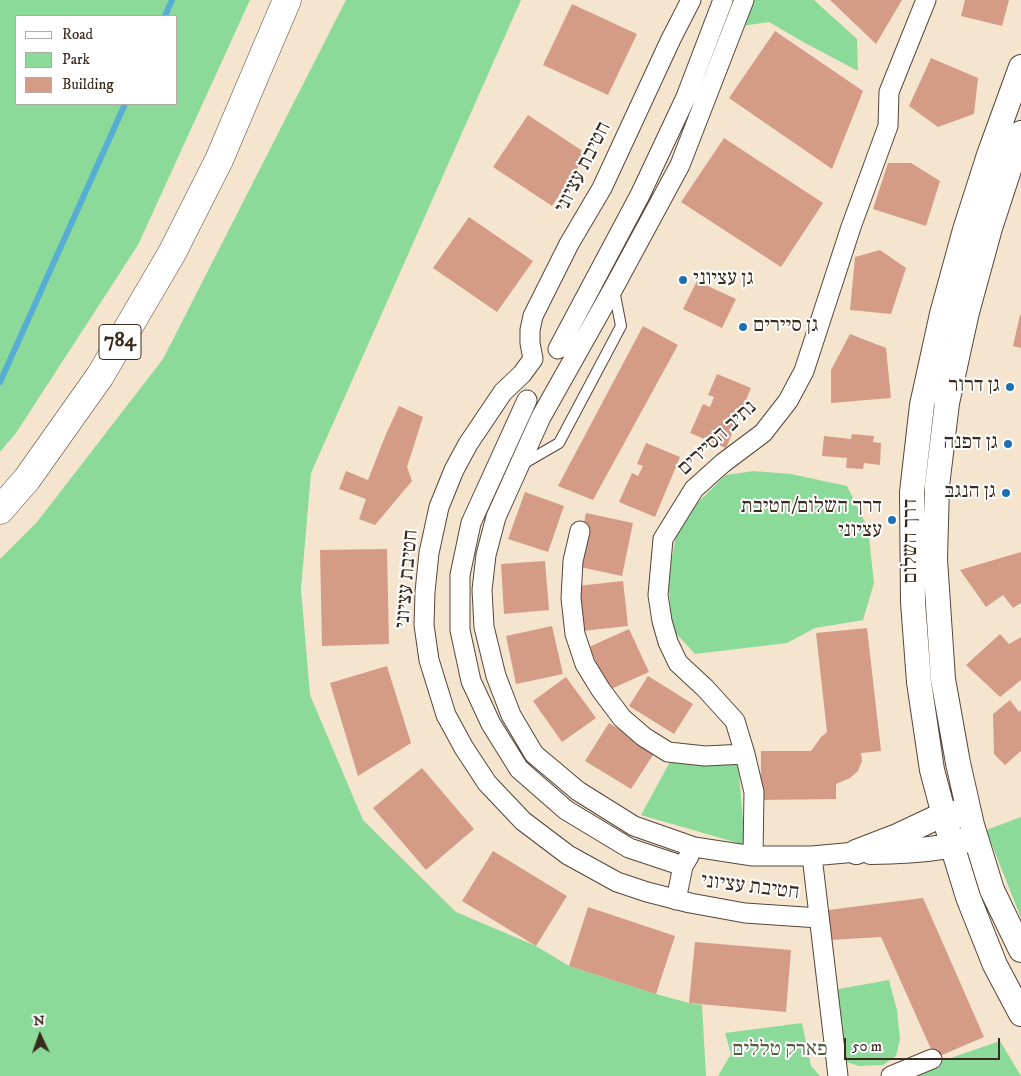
<!DOCTYPE html>
<meta charset="utf-8">
<style>
body{margin:0}
#map{position:relative;width:1021px;height:1076px;overflow:hidden;background:#f5e5cf;font-family:"IM FELL DW Pica",serif}
canvas{display:block}
.legend{position:absolute;left:15px;top:15px;width:162px;height:90px;box-sizing:border-box;background:#fff;border:1px solid #b1aaa5;margin:0;padding:6px 9px;list-style:none;font-size:15px;color:#3b2a1e}
.legend li{display:flex;align-items:center;gap:10px;height:25px}
.legend b{width:25px;border:1px solid #b1aaa5}
.north{position:absolute;left:15px;top:1011px;width:50px;height:50px;-webkit-text-stroke:4px #fff;paint-order:stroke;rotate:357deg;font-size:14px;font-weight:700;line-height:20px;text-align:center;color:#3b2a1e}
.north::after{content:'';display:block;margin:auto;width:18px;height:22px;background:#3b2a1e;clip-path:polygon(50% 0,100% 100%,50% 72%,0 100%)}
.scale{position:absolute;left:844px;top:1038px;width:156px;height:22px;box-sizing:border-box;border:2px solid #3b2a1e;border-top:0;padding-left:6px;font-size:15px;line-height:18px;white-space:nowrap;color:#3b2a1e;-webkit-text-stroke:4px #fff;paint-order:stroke}
</style>
<div id="map">
<canvas width="1021" height="1076"></canvas>
<ul class="legend">
<li><b style="height:6px;background:#fff"></b>Road</li>
<li><b style="height:14px;background:#8cda99"></b>Park</li>
<li><b style="height:14px;background:#d49c87"></b>Building</li>
</ul>
<div class="north">N</div>
<div class="scale">50 m</div>
</div>
<script>
const c = document.querySelector('canvas').getContext('2d');
c.lineJoin = 'round';
function fillPath(path, color) { c.fillStyle = color; c.fill(path, 'evenodd'); }
function strokePath(path, color, width, dash) { c.strokeStyle = color; c.lineWidth = width; c.lineCap = dash ? 'butt' : 'round'; c.setLineDash(dash || []); c.stroke(path); }
function write(font, color, halo, rows, align = 'center') {
  c.font = font + ' "IM FELL DW Pica","Frank Ruhl Libre",serif'; c.lineWidth = 4; c.setLineDash([]); c.textBaseline = 'middle'; c.strokeStyle = halo; c.fillStyle = color; for (const [text, x, y, turn = 0] of rows) {
    c.save(); c.translate(x, y); c.rotate((+turn || 0) * Math.PI / 180); c.textAlign = isNaN(turn) ? turn : align; if (halo) c.strokeText(text, 0, 0); c.fillText(text, 0, 0); c.restore();
  }
}
const green = new Path2D(`
 M0,0H250L138,245L16,433L0,452ZM16,16H176V104H16Z
 M346,0H521L311,473L301,589L310,695L363,820L456,912L536,946L569,966L656,994L689,1003L702,1005L706,1076H0V559L37,522L163,359Z
 M751,0H814L857,39L858,71L805,43L769,22L742,26Z
 M754,471L791,474L847,486L868,528L874,583L863,620L815,628L787,643L695,654L672,629L668,577L677,531L696,504L726,475Z
 M671,760H738L745,845L641,815Z
 M1021,817V918L986,830Z
 M889,980L897,1010L900,1039L896,1056L883,1065L859,1066L843,1061L833,990Z
 M802,1023L811,1066L820,1076H718L731,1054L725,1033Z
 M1000,1041L1021,1076H898Z`);
const stream = new Path2D(`
 M165,16L172,0
 M0,382L125,104`);
const building = new Path2D(`
 M830,0H902L876,44Z
 M965,0H1009L1002,26L961,16Z
 M572,4L637,34L608,95L543,65Z
 M775,31L863,91L832,169L729,98Z
 M931,58L978,78L974,114L938,127L909,106Z
 M528,115L587,154L552,206L493,167Z
 M724,138L823,203L781,267L681,202Z
 M888,163H911L940,181L926,226L873,209Z
 M469,217L533,261L497,312L433,268Z
 M880,250L906,268L891,314L850,310L855,257Z
 M697,281L736,299L722,328L683,309Z
 M1020,315H1021V348L1013,346Z
 M643,326L678,345L593,500L558,486Z
 M850,334L886,348L891,398L831,403V370Z
 M717,374L751,388L726,448L690,433L703,404L710,407L714,397L708,395Z
 M399,406L423,417L407,467L412,481L375,525L359,519L366,499L339,489L346,471L368,480L386,434Z
 M852,434L874,436L873,442L881,443L880,465L864,463L863,469L846,468L847,458L822,456L824,436L851,439Z
 M646,443L680,457L655,517L619,502L632,473L638,476L643,466L637,464Z
 M525,492L564,506L548,552L508,539Z
 M586,513L633,523L622,576L575,566Z
 M387,549L389,644L322,646L320,550Z
 M1021,552V603L1013,608L1003,595L986,607L960,570Z
 M545,561L549,610L504,614L501,564Z
 M623,581L628,626L582,631L577,586Z
 M552,626L563,674L516,684L506,636Z
 M867,628L881,751L861,753L862,761L858,771L850,778L836,784V799L761,800V751H811L821,737L827,732L816,633Z
 M629,629L649,672L609,690L589,647Z
 M1000,634L1009,644L1021,637V680L1000,697L966,665Z
 M387,666L411,743L358,776L330,683Z
 M648,676L693,704L674,734L629,706Z
 M566,677L596,718L562,742L533,701Z
 M1010,700L1019,712L1021,710V751L1005,765L994,754L993,714Z
 M609,723L655,752L631,789L585,761Z
 M422,768L474,829L426,870L373,808Z
 M493,851L567,896L536,946L462,901Z
 M923,898L984,1037L935,1058L881,937L830,940L828,910Z
 M588,907L675,936L656,994L569,966Z
 M695,942L791,950L786,1012L689,1003Z`);
const service = new Path2D(`
 M521,465L559,443L621,326L614,290`);
const minor = new Path2D(`
 M691,0L671,39L602,188L569,244L533,316L530,330V343L533,359L522,374L503,392L468,444L454,470L439,507L429,553L425,592L424,625L429,660L446,715L464,748L487,783L523,821L568,855L617,882L647,892L690,903L745,913L819,918
 M744,0L680,165L613,289L541,417L496,517L486,555L482,590L484,627L496,676L511,715L534,754L578,791L634,826L694,847L753,856H812L856,852
 M558,349L640,195L686,97L723,0
 M527,400L471,523L460,575V630L471,681L491,724L519,769L566,810L629,848L683,866
 M580,531L573,561L571,598L575,634L585,664L601,690L622,718L644,737L668,752L705,756L745,754
 M753,856L754,792L745,754L735,721L705,688L678,663L668,642L662,621L658,595L663,539L694,489L723,463L763,433L788,401L804,371L851,227L888,126L889,92L926,0
 M812,856L838,1076
 M676,900L683,866L689,856
 M891,1076L932,1059`);
const tertiary = new Path2D(`
 M1021,67L989,155L965,230L942,314L922,405L912,492L913,602L919,682L932,770L952,845L968,897L995,965L1021,1014
 M1021,133L990,228L967,312L947,403L937,486L935,559L943,679L958,763L972,825L992,890L1021,950
 M856,852L895,837L944,814L954,813L959,815
 M871,852C895,852 918,851 943,847C951,845 958,845 965,840`);
const primary = new Path2D(`
 M0,510L27,479L100,376L172,253L219,160L287,0`);
const markers = [
 [683,280,5,"#1f6fb2"],
 [743,327,5,"#1f6fb2"],
 [1010,387,5,"#1f6fb2"],
 [1008,444,5,"#1f6fb2"],
 [1006,493,5,"#1f6fb2"],
 [892,520,5,"#1f6fb2"]
];
const shields = [
 [120,342,42]
];
const shieldNames = [
 ["784",120,342]
];
const streetNames = [
 ["חטיבת עציוני",584,168,-63],
 ["נתיב הסיירים",718,439,-43],
 ["דרך השלום",912,541,-90],
 ["חטיבת עציוני",408,579,-85],
 ["חטיבת עציוני",750,888,7]
];
const poiNames = [
 ["גן עציוני",693,280,"left"],
 ["גן סיירים",753,327,"left"],
 ["גן דרור",1000,387],
 ["גן דפנה",998,444],
 ["גן הנגב",996,493],
 ["דרך השלום/חטיבת",882,508],
 ["עציוני",882,532]
];
const parkNames = [
 ["פארק טללים",780,1051]
];
fillPath(green, '#8cda99');
strokePath(stream, '#58add4', 6);
fillPath(building, '#d49c87');
strokePath(service, '#574639', 12);
strokePath(minor, '#574639', 21);
strokePath(tertiary, '#574639', 26);
strokePath(primary, '#574639', 29);
strokePath(service, '#fff', 10);
strokePath(minor, '#fff', 19);
strokePath(tertiary, '#fff', 24);
strokePath(primary, '#fff', 28);
for (const [x, y, r, color] of markers) { const dot = new Path2D(); dot.arc(x, y, r, 0, 2 * Math.PI); c.fillStyle = color; c.fill(dot); strokePath(dot, '#fff', 2); }
for (const [x, y, w] of shields) { const box = new Path2D(); box.roundRect(x - w / 2, y - 17.5, w, 35, 4); c.fillStyle = '#fff'; c.fill(box); strokePath(box, '#3b2a1e', 1); }
write('bold 20px', '#3b2a1e', null, shieldNames);
write('21px', '#3b2a1e', '#fff', streetNames);
write('21px', '#3b2a1e', '#fff', poiNames, 'right');
write('21px', '#535f43', '#fff', parkNames);
</script>
